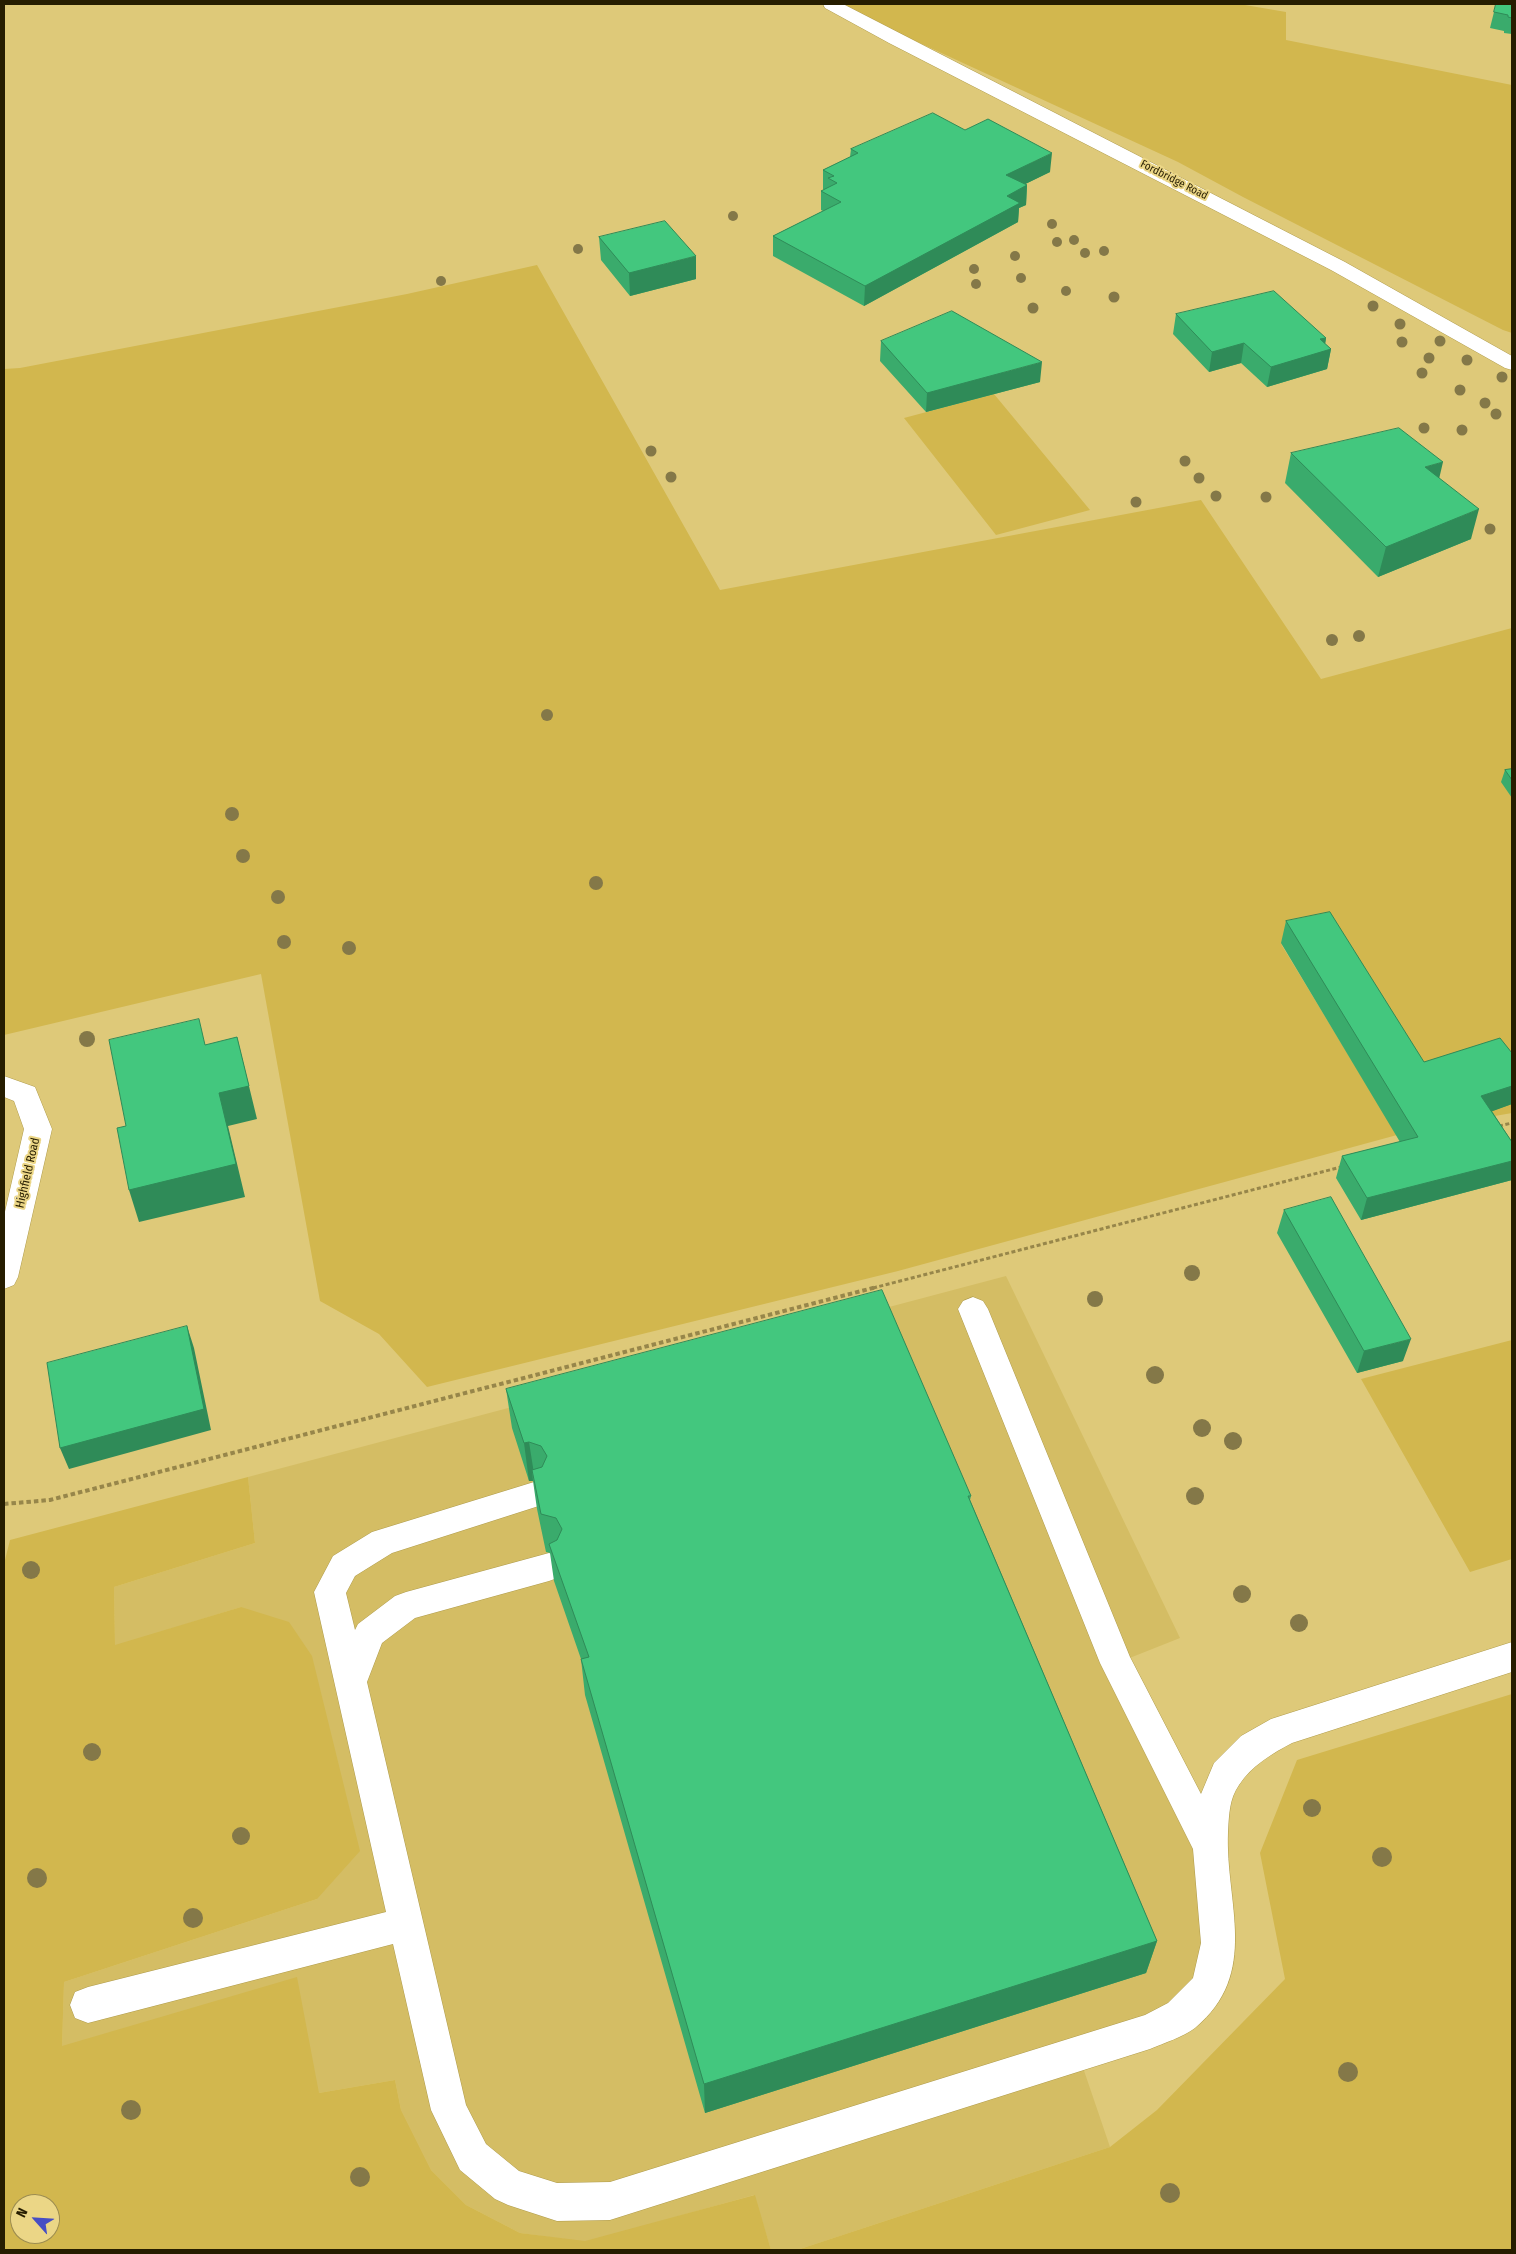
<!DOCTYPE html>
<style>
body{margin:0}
#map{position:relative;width:1516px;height:2254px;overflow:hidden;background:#dec979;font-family:"Fira Sans Condensed",sans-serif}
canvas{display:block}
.frame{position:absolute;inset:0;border:5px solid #261d00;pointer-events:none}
.north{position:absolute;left:10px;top:2194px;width:50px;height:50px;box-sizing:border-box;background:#ebd686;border:1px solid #9c8c50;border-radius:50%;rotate:296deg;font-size:14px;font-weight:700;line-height:20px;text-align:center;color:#261d00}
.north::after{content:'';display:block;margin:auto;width:18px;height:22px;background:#474ec3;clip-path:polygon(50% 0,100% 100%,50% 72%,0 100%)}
</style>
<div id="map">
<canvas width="1516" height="2254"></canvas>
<div class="frame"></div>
<div class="north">N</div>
</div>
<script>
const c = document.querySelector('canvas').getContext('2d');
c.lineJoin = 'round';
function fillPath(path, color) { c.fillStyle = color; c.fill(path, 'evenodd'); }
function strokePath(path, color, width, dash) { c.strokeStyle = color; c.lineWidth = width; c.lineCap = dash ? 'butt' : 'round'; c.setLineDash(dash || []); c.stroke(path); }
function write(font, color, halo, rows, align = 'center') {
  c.font = font + ' "Fira Sans Condensed",sans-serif'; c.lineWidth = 4; c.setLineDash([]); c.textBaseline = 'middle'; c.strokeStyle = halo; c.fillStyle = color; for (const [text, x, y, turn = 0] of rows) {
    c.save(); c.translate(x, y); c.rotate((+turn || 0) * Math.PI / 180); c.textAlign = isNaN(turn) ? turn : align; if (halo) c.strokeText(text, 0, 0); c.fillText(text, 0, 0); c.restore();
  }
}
const built = new Path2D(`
 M1006,1276L1180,1638L1117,1663L1210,1847L1209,1987L1078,2053L1110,2147L797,2250H771L754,2195L586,2242L520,2233L466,2205L431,2170L401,2110L395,2080L319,2093L62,2046L64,1982L317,1899L241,1607L115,1646L114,1587L255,1543L248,1477Z`);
const green = new Path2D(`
 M835,4H1239L1286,12V40L1512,85V333L1503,330L1243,197L1178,162Z
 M537,265L720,590L1201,500L1321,679L1512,628V1113L1466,1121L1281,944L1397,1135L898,1271L427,1387L379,1334L320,1301L261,974L4,1035V369L20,368L407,294Z
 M994,394L1090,510L996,535L904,418Z
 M1512,1340V1559L1470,1572L1361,1379Z
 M248,1477L255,1543L114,1587L115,1645L241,1607L289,1622L312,1656L360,1851L317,1899L64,1982L62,2046L297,1977L319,2093L395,2080L401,2110L431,2170L466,2205L520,2233L585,2241L755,2195L771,2250H4V1564L10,1540ZM20,2204H50V2234H20Z
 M1512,1694V2250H797L1110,2147L1157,2110L1285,1979L1260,1853L1297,1760Z`);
const pathFar1 = new Path2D(`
 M1499,1126L1512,1123
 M873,1288L1341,1167`);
const path = new Path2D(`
 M4,1504L50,1500L877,1287`);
const minor = new Path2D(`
 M823,4H843L1345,262L1512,356V370L1505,368L1331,270L889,43L825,8Z
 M4,1076L35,1087L52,1129L18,1277L14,1285L4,1289V1216L24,1129L14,1101L4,1097Z
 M973,1297L983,1301L988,1309L1130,1657L1201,1794L1214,1763L1241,1736L1271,1719L1512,1642V1672L1292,1743C1273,1753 1251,1766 1239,1785C1229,1799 1229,1816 1228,1832C1225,1903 1261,1973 1195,2028C1183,2037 1164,2043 1150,2049L610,2220L557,2221L508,2205L495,2199L460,2170L431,2110L393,1944L88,2023L75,2018L70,2005L75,1992L88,1987L386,1912L314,1592L333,1556L372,1532L534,1482L545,1486L550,1495L545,1504L392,1553L355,1576L346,1593L355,1630L358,1624L395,1596L406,1592L549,1553L560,1557L565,1567L560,1577L549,1581L415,1618L382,1643L367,1682L466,2105L486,2144L519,2171L557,2183L610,2182L1145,2015L1168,2003L1193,1978L1201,1943L1193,1849L1100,1663L958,1309L963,1301Z`);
const trees = [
 [733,216,5],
 [1052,224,5],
 [1074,240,5],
 [1057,242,5],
 [578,249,5],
 [1104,251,5],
 [1085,253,5],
 [1015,256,5],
 [974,269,5],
 [1021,278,5],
 [441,281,5],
 [976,284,5],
 [1066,291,5],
 [1114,297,5.5],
 [1373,306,5.5],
 [1033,308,5.5],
 [1400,324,5.5],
 [1440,341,5.5],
 [1402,342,5.5],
 [1429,358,5.5],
 [1467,360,5.5],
 [1422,373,5.5],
 [1502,377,5.5],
 [1460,390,5.5],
 [1485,403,5.5],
 [1496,414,5.5],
 [1424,428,5.5],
 [1462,430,5.5],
 [651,451,5.5],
 [1185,461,5.5],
 [671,477,5.5],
 [1199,478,5.5],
 [1216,496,5.5],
 [1266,497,5.5],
 [1136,502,5.5],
 [1490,529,5.5],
 [1359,636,6],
 [1332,640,6],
 [547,715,6],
 [232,814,7],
 [243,856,7],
 [596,883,7],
 [278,897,7],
 [284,942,7],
 [349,948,7],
 [87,1039,8],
 [1192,1273,8],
 [1095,1299,8],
 [1155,1375,9],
 [1202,1428,9],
 [1233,1441,9],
 [1195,1496,9],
 [31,1570,9],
 [1242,1594,9],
 [1299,1623,9],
 [92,1752,9],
 [1312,1808,9],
 [241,1836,9],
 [1382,1857,10],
 [37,1878,10],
 [193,1918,10],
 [1348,2072,10],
 [131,2110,10],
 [360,2177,10],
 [1170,2193,10]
];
const wall = new Path2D(`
 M1496,4H1512V34L1504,33V31L1490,28Z
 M965,130L1050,172L1025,184L1027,185L1026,205L1019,208L1018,222L864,306L773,256V236L823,211L821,210V191L824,190L823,189V170L850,157L851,149Z
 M599,237L696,279L630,296L601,260Z
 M1176,314L1326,338L1325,344L1331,349L1327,369L1267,387L1241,363L1209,372L1173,334Z
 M881,341L1040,382L926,412L880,361Z
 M1291,453L1439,478L1471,539L1378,577L1285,483Z
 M1512,769V798L1501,782L1505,770Z
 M1286,921L1424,1062L1512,1053V1104L1492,1111L1512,1142V1180L1361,1220L1336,1178L1342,1156L1400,1142L1281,943Z
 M1284,1210L1403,1361L1357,1373L1277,1233Z
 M506,1389L971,1496L970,1500L1157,1941L1146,1973L705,2113L585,1695L581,1659L554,1581L550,1553L546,1552L537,1509L533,1481H529L512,1428Z`);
const shadedWall = new Path2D(`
 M1052,153L1050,172L1005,194L1006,175Z
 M1027,185L1026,205L1019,208L1018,222L864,306L865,286L1007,196Z
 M696,256V279L630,296L629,273Z
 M1326,338L1324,351L1331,349L1327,369L1267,387L1271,367L1320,339Z
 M1244,343L1241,363L1209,372L1212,352Z
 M1042,362L1040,382L926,412L927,393Z
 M1443,462L1436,492L1425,467Z
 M1479,509L1471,539L1378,577L1386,547Z
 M237,1037L257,1119L228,1126L245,1197L139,1222L129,1190Z
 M1512,1086V1104L1474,1118L1481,1096Z
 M1512,1161V1180L1361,1220L1367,1198Z
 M187,1326L194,1348L211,1430L69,1469L60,1448Z
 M1411,1339L1403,1361L1357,1373L1364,1351Z
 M529,1442L535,1480L532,1470L533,1481H529L524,1443Z
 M1157,1941L1146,1973L705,2113L704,2084Z`);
const building = new Path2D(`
 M1496,4H1512V18L1508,17V15L1494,12Z
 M933,113L965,130L988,119L1052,153L1006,175L1027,185L1007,196L1020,203L865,286L773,236L841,202L821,191L837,183L828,178L834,176L823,170L858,153L851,149Z
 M665,221L696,256L629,273L599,237Z
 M1274,291L1326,338L1320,339L1331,349L1271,367L1244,343L1212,352L1176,314Z
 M952,311L1042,362L927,393L881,341Z
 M1399,428L1443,462L1425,467L1479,509L1386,547L1291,453Z
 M1512,769V780L1505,770Z
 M1330,912L1424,1062L1500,1038L1512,1053V1086L1481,1096L1512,1142V1161L1367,1198L1342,1156L1418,1137L1286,921Z
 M199,1019L205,1045L237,1037L249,1086L219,1093L236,1164L129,1190L117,1128L126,1126L109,1040Z
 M1331,1197L1411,1339L1364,1351L1284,1210Z
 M882,1290L971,1496H968L1157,1941L704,2084L581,1659L589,1657L549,1544L557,1540L562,1529L556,1518L541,1514L532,1470L542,1467L547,1456L541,1446L529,1442L524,1443L506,1389Z
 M187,1326L204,1409L60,1448L47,1363Z`);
const farStreetnames = [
 ["Fordbridge Road",1174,180,27]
];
const streetNames = [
 ["Highfield Road",28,1173,-77]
];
fillPath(built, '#d4bd64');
fillPath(green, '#d2b74e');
strokePath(minor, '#af9b4b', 1);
strokePath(pathFar1, '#97864a', 3, [4, 2.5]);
strokePath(path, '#97864a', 4, [4.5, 3]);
fillPath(minor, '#fff');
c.fillStyle = '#847848';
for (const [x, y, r] of trees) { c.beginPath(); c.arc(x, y, r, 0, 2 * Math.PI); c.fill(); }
fillPath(wall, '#3aab6c');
fillPath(shadedWall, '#2f8b58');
fillPath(building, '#43c77e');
strokePath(building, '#2f8b58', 1);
write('11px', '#261d00', '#ebd686', farStreetnames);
write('12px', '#261d00', '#ebd686', streetNames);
</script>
